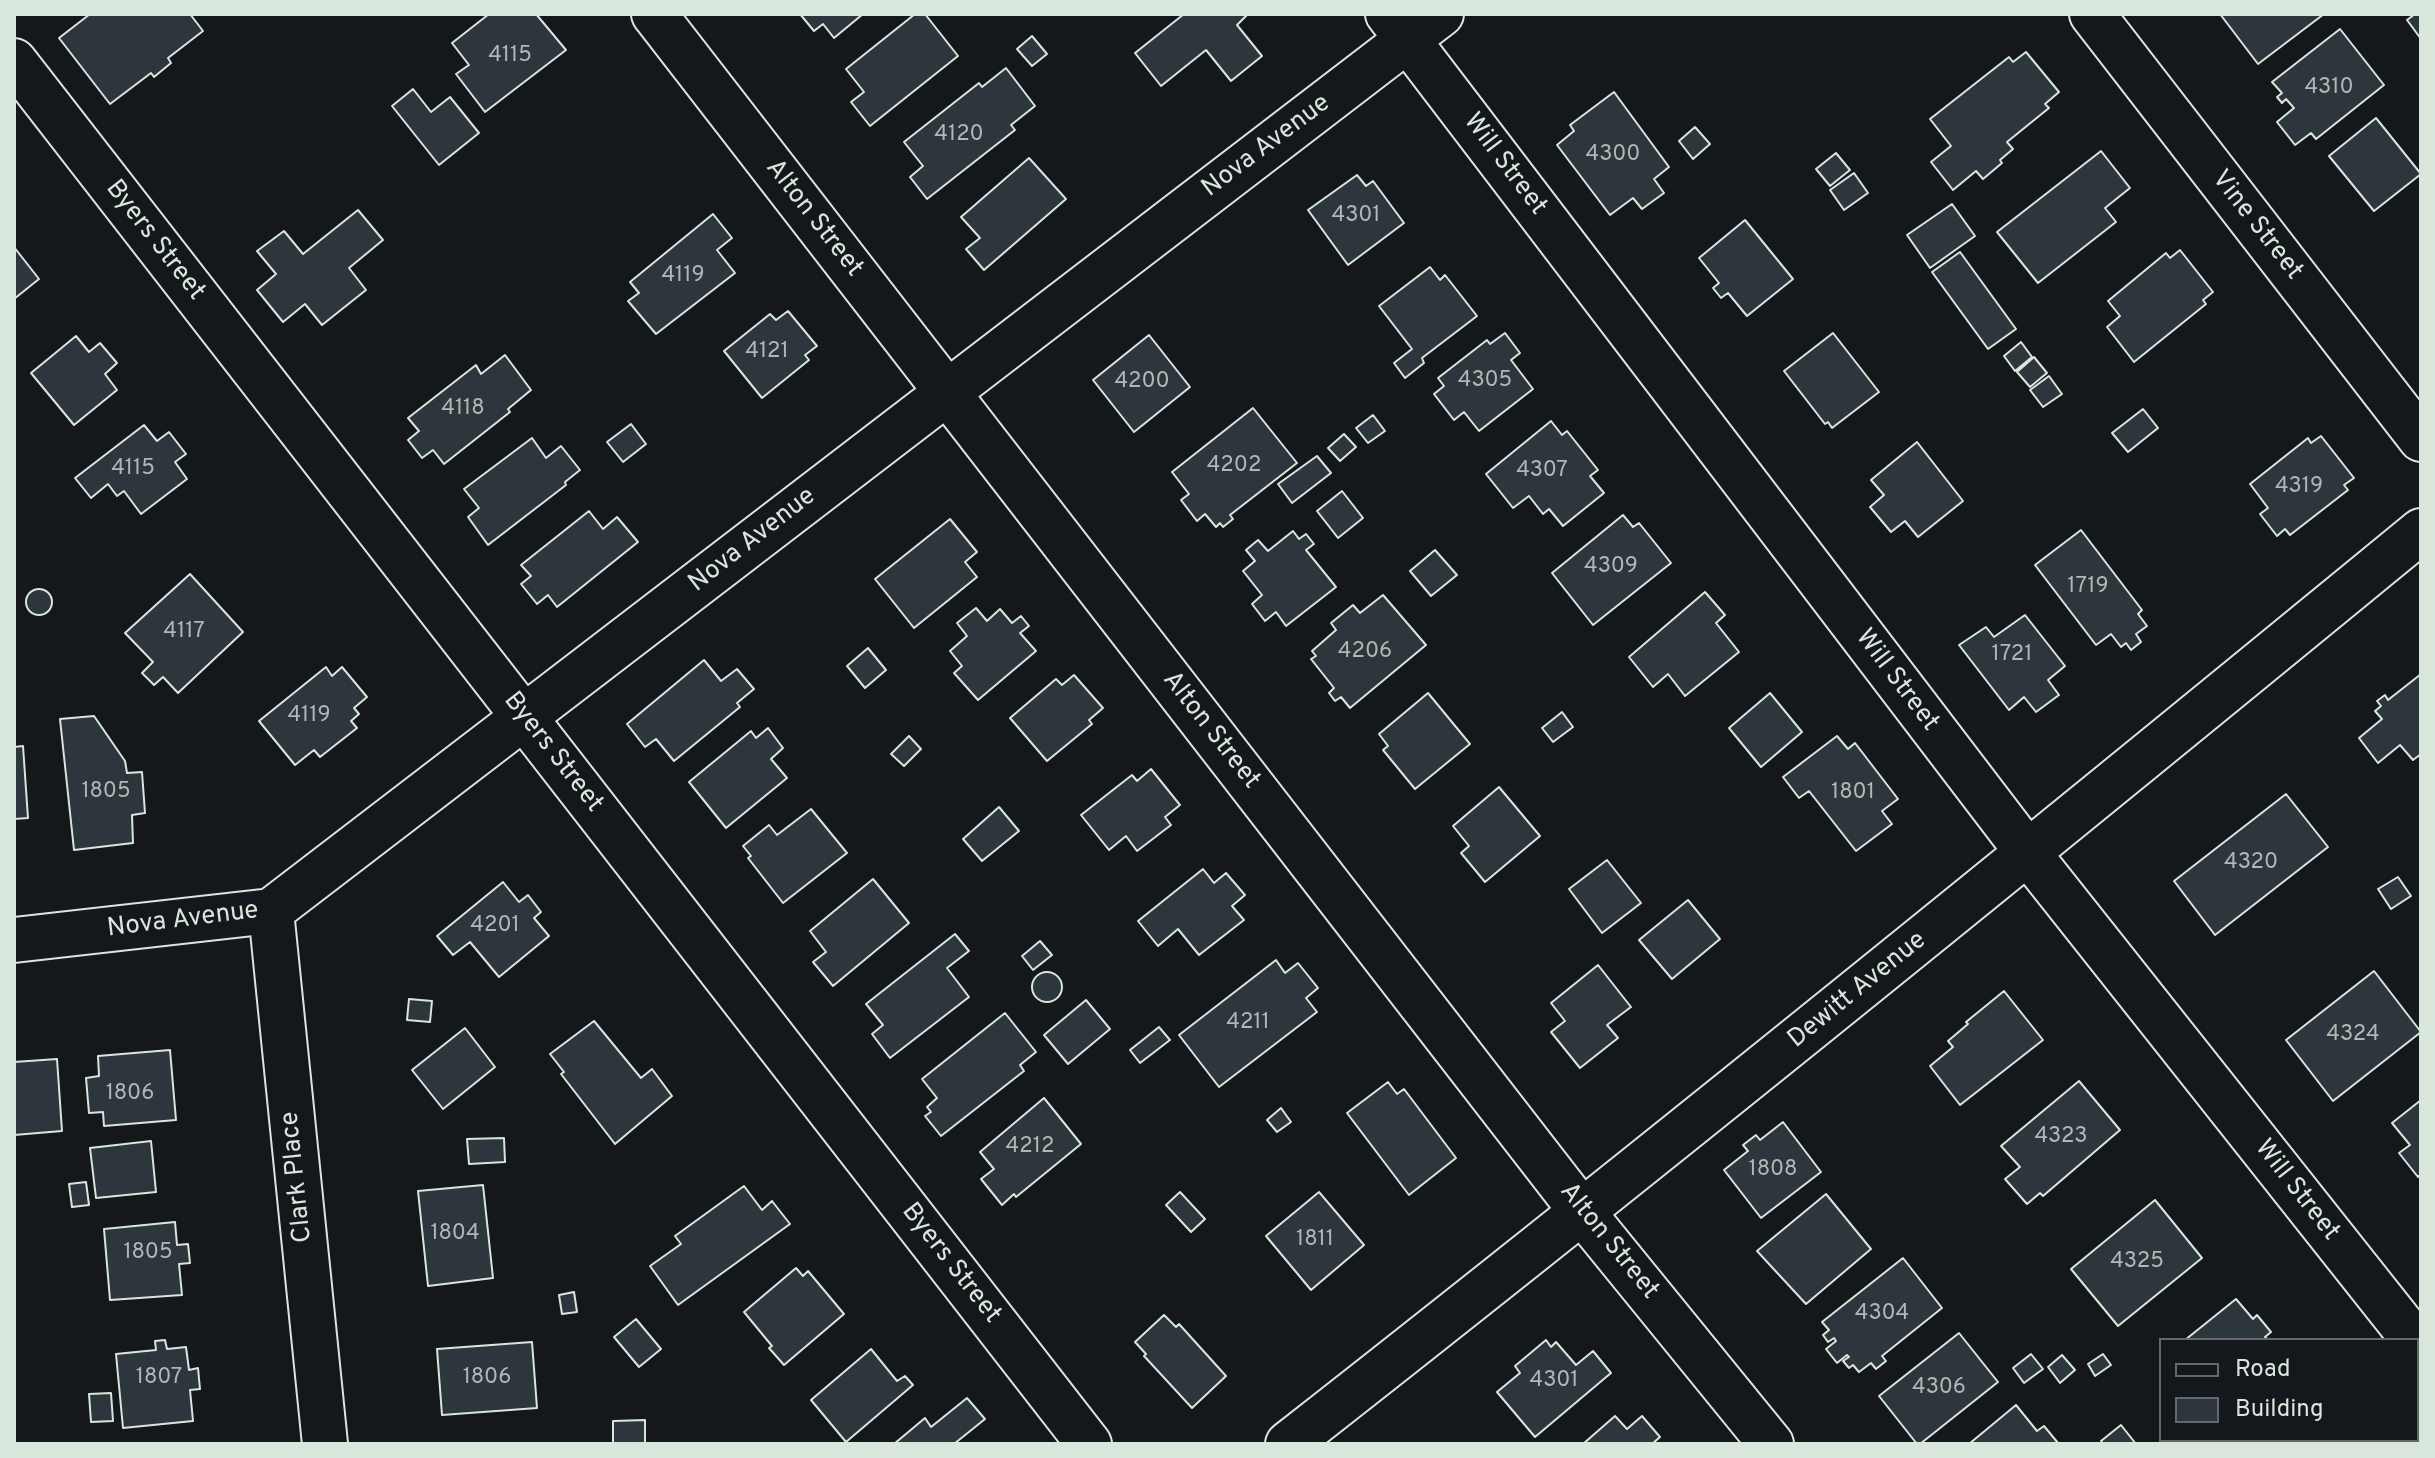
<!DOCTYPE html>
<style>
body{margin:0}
#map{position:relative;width:2435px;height:1458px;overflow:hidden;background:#14181c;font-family:Overpass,sans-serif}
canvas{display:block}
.frame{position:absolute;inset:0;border:16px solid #d8e6dc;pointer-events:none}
.legend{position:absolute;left:2159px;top:1338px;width:260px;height:104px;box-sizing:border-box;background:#14181c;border:2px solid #626a69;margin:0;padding:10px 14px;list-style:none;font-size:24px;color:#d8e6dc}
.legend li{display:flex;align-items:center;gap:16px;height:40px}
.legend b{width:40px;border:2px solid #626a69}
</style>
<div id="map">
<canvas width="2435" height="1458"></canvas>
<div class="frame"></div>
<ul class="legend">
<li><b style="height:10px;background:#14181c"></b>Road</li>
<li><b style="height:22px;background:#2c363c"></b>Building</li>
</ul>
</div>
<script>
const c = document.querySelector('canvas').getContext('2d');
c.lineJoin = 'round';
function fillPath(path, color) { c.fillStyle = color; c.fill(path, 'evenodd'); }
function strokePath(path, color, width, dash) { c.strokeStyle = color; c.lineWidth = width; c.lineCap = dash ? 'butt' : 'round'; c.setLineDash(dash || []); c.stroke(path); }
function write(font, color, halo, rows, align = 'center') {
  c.font = font + ' Overpass,sans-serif'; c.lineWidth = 6; c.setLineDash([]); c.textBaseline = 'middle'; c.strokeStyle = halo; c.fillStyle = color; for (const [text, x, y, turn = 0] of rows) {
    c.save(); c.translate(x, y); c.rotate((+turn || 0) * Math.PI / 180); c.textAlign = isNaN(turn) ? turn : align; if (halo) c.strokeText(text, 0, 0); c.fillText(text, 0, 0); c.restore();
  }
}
const building = new Path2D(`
 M90,14H190L203,31L168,58L171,63L154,77L151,73L110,104L59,38Z
 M489,14H536L566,50L485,112L456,74L469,65L452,43Z
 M800,14H863L834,38L823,24L814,31Z
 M915,14H925L958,56L870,126L851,102L864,92L846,69Z
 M1184,14H1248L1237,25L1262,56L1231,81L1206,50L1161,86L1135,53Z
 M2220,14H2324L2258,64Z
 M2415,14H2421V39L2407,20Z
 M2340,29L2384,85L2316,139L2311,133L2295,145L2277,122L2294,108L2286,99L2282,103L2277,97L2282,93L2272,82Z
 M1032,36L1047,54L1032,66L1017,49Z
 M2026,52L2059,92L2045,104L2049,108L2007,142L2013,149L2000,160L2002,163L1983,179L1976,171L1953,190L1931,162L1951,146L1930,119L2009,57L2013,62Z
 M1006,68L1035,106L1011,125L1015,130L927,199L910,177L923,166L904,142L979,83L982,87Z
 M413,89L431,112L450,97L479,133L439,165L392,106Z
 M1614,92L1669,167L1654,179L1664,193L1642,209L1633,198L1610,215L1557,145L1574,131L1570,125Z
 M2376,118L2421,174L2374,211L2329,156Z
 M1695,127L1710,144L1693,159L1679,141Z
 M2101,151L2130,188L2105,208L2116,222L2038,283L1997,232Z
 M1836,153L1850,170L1830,186L1816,169Z
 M1029,158L1066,199L984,270L966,249L980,238L961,217Z
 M1854,173L1868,193L1844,210L1830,190Z
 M1357,175L1366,186L1373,181L1404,223L1348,265L1308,210Z
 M1952,204L1975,236L1930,268L1907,235Z
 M358,210L383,240L349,268L366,290L322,325L305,304L283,322L257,290L276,274L257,251L284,231L303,254Z
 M713,214L732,238L717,250L735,273L656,334L628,301L639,293L630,282Z
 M1745,220L1793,279L1747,316L1728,293L1721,298L1713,288L1719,283L1699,258Z
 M14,247L39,279L14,299Z
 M2180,250L2213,292L2203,300L2206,304L2134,362L2107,327L2120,316L2108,301L2166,253L2170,258Z
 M1960,252L2016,329L1988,349L1932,272Z
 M1430,267L1440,280L1445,275L1477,316L1422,358L1424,363L1405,378L1394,363L1412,349L1379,306Z
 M788,311L817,346L805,355L809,360L762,398L724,351L770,314L776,320Z
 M1505,333L1520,353L1511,360L1533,389L1479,431L1464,412L1454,420L1434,394L1444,386L1438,378L1487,340L1490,344Z
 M1833,333L1879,392L1832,428L1828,422L1825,424L1784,371Z
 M1149,335L1190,387L1134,432L1093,380Z
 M76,336L89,352L100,343L117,363L105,374L117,390L74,425L31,373Z
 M2021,342L2032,357L2015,371L2004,356Z
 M505,355L531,390L508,409L510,412L444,464L433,450L422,458L408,440L419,431L408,418L476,365L481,374Z
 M2034,357L2047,373L2030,387L2017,372Z
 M2049,376L2062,394L2043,407L2030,390Z
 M1253,408L1297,463L1230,515L1233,519L1223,527L1220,523L1216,527L1205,514L1197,521L1181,500L1189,494L1172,472Z
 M2143,409L2158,428L2128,452L2112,433Z
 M1373,415L1385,431L1368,443L1356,428Z
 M1551,421L1562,435L1567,431L1598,470L1590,476L1604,493L1563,526L1549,509L1543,514L1529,496L1513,508L1486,474Z
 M631,424L646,444L623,462L607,442Z
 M144,425L157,441L169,432L186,454L175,462L187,479L141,514L124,491L117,496L108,484L91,498L75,478Z
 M1344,434L1356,447L1340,461L1328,448Z
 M2321,436L2354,478L2344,485L2348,490L2290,535L2285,529L2277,536L2260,514L2268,508L2250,484L2308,438L2311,443Z
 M532,438L546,458L561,446L580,470L565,482L566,485L488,545L468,517L479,508L464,489Z
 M1917,442L1963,501L1918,537L1905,521L1891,532L1870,507L1884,495L1871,480Z
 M1317,456L1331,473L1292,503L1278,484Z
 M1342,491L1363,518L1338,538L1317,511Z
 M589,511L603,529L617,517L638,542L557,607L548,595L537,604L521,584L531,576L521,565Z
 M1623,515L1633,527L1639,523L1671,563L1593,625L1552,573Z
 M950,519L977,552L965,562L977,577L914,628L875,579Z
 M2081,530L2142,610L2138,614L2147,626L2136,634L2141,642L2131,650L2126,643L2121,647L2111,634L2096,645L2035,565Z
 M1293,531L1299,539L1306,534L1314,544L1306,550L1336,587L1286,626L1276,612L1265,621L1252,604L1262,595L1243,571L1255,561L1246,550L1258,540L1268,551Z
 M1435,550L1457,575L1431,596L1410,571Z
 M190,574L243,632L178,693L163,677L154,685L142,673L153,662L125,633Z
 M26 602a13 13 0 1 1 26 0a13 13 0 1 1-26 0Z
 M1705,592L1725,615L1716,623L1739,652L1685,696L1668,674L1653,687L1629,657Z
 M1383,595L1426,645L1350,708L1341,697L1335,701L1329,693L1334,688L1311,659L1316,656L1312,651L1336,630L1331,623L1353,605L1360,613Z
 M976,608L987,621L1000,609L1012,623L1021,616L1029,626L1020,633L1036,651L978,700L954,673L962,666L950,651L967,636L957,623Z
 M2025,615L2065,666L2048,680L2059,695L2036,712L2024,697L2009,710L1959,645L1986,627L1994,637Z
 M868,648L886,670L865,688L847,666Z
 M704,660L721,681L737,669L754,689L737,703L740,707L674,761L656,739L645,747L627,724Z
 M326,667L332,676L342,667L367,697L354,708L359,714L351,721L357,728L320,757L314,750L295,765L259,721Z
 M2421,674V754L2413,760L2400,745L2378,763L2359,738L2382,719L2375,711L2381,706L2377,701L2385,695L2388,700Z
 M1074,675L1103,708L1089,720L1092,724L1047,761L1010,718L1056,679L1062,685Z
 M1428,693L1470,744L1415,789L1383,750L1388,746L1379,734Z
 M1770,693L1802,732L1761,767L1729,728Z
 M1562,712L1573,727L1553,742L1542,728Z
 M94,716L125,761L127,773L142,772L145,813L132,815L133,843L74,850L60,719Z
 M768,728L783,748L771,759L787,778L726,828L689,782L751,731L756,738Z
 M909,736L921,749L904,766L891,754Z
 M1837,736L1848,749L1855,743L1898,799L1882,811L1892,824L1856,851L1809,791L1799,798L1783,777Z
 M23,746L28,818L14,819V747Z
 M1151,769L1180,805L1165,817L1171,825L1137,851L1126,836L1109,850L1081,815L1132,775L1137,781Z
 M1499,787L1540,836L1485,882L1461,853L1469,846L1453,826Z
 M2286,794L2328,847L2215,935L2174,881Z
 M999,807L1019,831L982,861L963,839Z
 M811,809L847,853L783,903L748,858L751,856L743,846L769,825L777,835Z
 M1607,860L1641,903L1602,933L1569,889Z
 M1203,869L1214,883L1226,873L1245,895L1232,906L1244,920L1199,955L1178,929L1158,946L1138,921Z
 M2398,877L2411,896L2391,909L2378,889Z
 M873,879L909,923L833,986L813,962L826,952L810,931Z
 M503,882L519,902L528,895L541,912L534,918L549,936L499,977L470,942L453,955L437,936Z
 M1688,900L1720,939L1672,979L1639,940Z
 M955,934L969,951L947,968L969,997L890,1058L872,1034L883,1025L866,1004Z
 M1040,941L1052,955L1033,970L1022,956Z
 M1276,960L1285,973L1298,963L1318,988L1306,998L1317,1012L1219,1087L1179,1035Z
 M1598,965L1631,1007L1607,1025L1618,1038L1580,1068L1551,1032L1565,1021L1551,1003Z
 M2374,971L2421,1032L2333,1101L2286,1040Z
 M1032 987a15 15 0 1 1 30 0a15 15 0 1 1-30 0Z
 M2004,991L2043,1040L1960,1105L1930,1066L1953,1047L1948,1041L1968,1024L1966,1022Z
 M409,999L432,1001L430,1022L407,1020Z
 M1086,1000L1110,1029L1068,1064L1044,1035Z
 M1005,1013L1036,1052L1020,1065L1024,1071L941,1136L925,1116L931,1112L927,1107L937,1098L922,1079Z
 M594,1021L641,1078L652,1069L672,1096L615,1144L561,1074L564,1072L550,1054Z
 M1159,1027L1170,1040L1140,1063L1130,1050Z
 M465,1028L495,1067L443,1109L412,1070Z
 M170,1050L176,1120L104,1126L103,1112L89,1113L86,1078L99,1076L98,1056Z
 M57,1059L62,1131L14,1135V1062Z
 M2079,1081L2120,1130L2043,1196L2040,1193L2027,1204L2005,1179L2020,1167L2001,1146Z
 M1388,1082L1397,1094L1404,1089L1456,1158L1409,1195L1347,1113Z
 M1044,1098L1081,1144L1016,1197L1014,1194L1002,1205L981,1179L994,1169L980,1152Z
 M2421,1100V1174L2418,1177L2399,1153L2410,1145L2392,1123Z
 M1281,1108L1291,1122L1277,1132L1267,1120Z
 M1783,1122L1821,1172L1761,1218L1724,1170L1748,1151L1743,1145L1756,1135L1760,1140Z
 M504,1138L505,1162L469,1164L467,1139Z
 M151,1141L156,1192L96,1198L90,1148Z
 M86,1182L89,1205L72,1207L69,1184Z
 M483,1185L493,1278L428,1286L418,1191Z
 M744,1186L762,1210L772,1201L790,1224L678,1305L650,1266L681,1244L675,1236Z
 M1180,1192L1205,1219L1191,1232L1166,1205Z
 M1319,1192L1364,1245L1311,1290L1266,1236Z
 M1826,1194L1871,1249L1806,1304L1757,1251Z
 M2155,1200L2202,1258L2118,1326L2071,1269Z
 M175,1222L177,1245L188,1244L190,1263L179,1264L182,1295L110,1300L104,1229Z
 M1903,1258L1942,1308L1882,1356L1886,1361L1876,1369L1871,1363L1859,1372L1853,1365L1849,1368L1843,1361L1849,1357L1847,1355L1837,1363L1826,1349L1836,1341L1834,1338L1828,1342L1823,1335L1829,1330L1822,1322Z
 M796,1268L803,1276L808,1271L844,1314L784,1365L769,1348L772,1346L744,1312Z
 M574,1292L577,1312L562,1314L559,1295Z
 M2236,1299L2253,1319L2257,1315L2271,1332L2265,1337L2268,1340H2185Z
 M1164,1315L1176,1327L1179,1324L1226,1376L1192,1408L1144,1356L1146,1354L1135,1342Z
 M636,1319L661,1349L639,1367L614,1337Z
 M1959,1333L1998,1382L1920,1444H1917L1879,1396Z
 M165,1340L167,1349L186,1347L189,1370L198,1368L200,1389L190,1390L193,1421L123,1428L116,1354L156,1350L155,1341Z
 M1546,1340L1551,1347L1556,1342L1576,1365L1593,1351L1611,1373L1535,1437L1497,1392L1520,1373L1515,1366Z
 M532,1342L537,1408L442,1415L437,1349Z
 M871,1349L897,1381L905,1376L913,1385L846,1442L811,1400Z
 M2031,1354L2043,1369L2024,1383L2013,1368Z
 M2103,1354L2111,1365L2095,1376L2088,1364Z
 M2062,1355L2075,1370L2060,1383L2048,1367Z
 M111,1393L113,1421L91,1422L89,1394Z
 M967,1398L985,1419L954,1444H894L925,1418L931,1427Z
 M2016,1405L2037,1431L2044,1426L2058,1443L1969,1444Z
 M1615,1416L1627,1429L1642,1416L1660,1437L1652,1444H1583Z
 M645,1420V1443H613V1421Z
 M2121,1425L2136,1444H2103L2101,1441Z
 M2280,1440H2341L2344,1444H2275Z`);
const minor = new Path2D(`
 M1388,14L2028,853L2414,1340
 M2092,14L2421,439
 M14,61L1089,1444
 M271,911L325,1444
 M14,940L271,911L1441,14
 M1288,1444C1670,1145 2046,839 2421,531`);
const tertiary = new Path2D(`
 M654,14L1583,1213L1771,1444`);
const numberNames = [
 ["4115",510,57],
 ["4310",2329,89],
 ["4120",959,136],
 ["4300",1613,156],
 ["4301",1356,217],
 ["4119",683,277],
 ["4121",767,353],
 ["4305",1485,382],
 ["4200",1142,383],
 ["4118",463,410],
 ["4202",1234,467],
 ["4115",133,470],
 ["4307",1542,472],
 ["4319",2299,488],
 ["4309",1611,568],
 ["1719",2088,588],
 ["4117",184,633],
 ["4206",1365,653],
 ["1721",2012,656],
 ["4119",309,717],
 ["1805",106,793],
 ["1801",1853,794],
 ["4320",2251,864],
 ["4201",495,927],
 ["4211",1248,1024],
 ["4324",2353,1036],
 ["1806",130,1095],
 ["4323",2061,1138],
 ["4212",1030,1148],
 ["1808",1773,1171],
 ["1804",455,1235],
 ["1811",1315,1241],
 ["1805",148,1254],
 ["4325",2137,1263],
 ["4304",1882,1315],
 ["1807",159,1379],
 ["1806",487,1379],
 ["4301",1554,1382],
 ["4306",1939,1389]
];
const streetNames = [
 ["Nova Avenue",1267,147,-37],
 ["Will Street",1504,165,53],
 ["Alton Street",813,219,52],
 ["Vine Street",2256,226,52],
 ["Byers Street",154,241,52],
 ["Nova Avenue",753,541,-38],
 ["Will Street",1896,681,53],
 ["Alton Street",1210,731,52],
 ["Byers Street",552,753,52],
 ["Nova Avenue",183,921,-7],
 ["Dewitt Avenue",1858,991,-39],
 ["Clark Place",298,1177,-96],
 ["Will Street",2296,1191,52],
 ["Alton Street",1608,1242,51],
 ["Byers Street",950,1264,52]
];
fillPath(building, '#2c363c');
strokePath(building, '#d8e6dc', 2);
strokePath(minor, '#d8e6dc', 48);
strokePath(tertiary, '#d8e6dc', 48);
strokePath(minor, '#14181c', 44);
strokePath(tertiary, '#14181c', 44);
write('22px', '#adbab4', null, numberNames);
write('26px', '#d8e6dc', '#14181c', streetNames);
</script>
